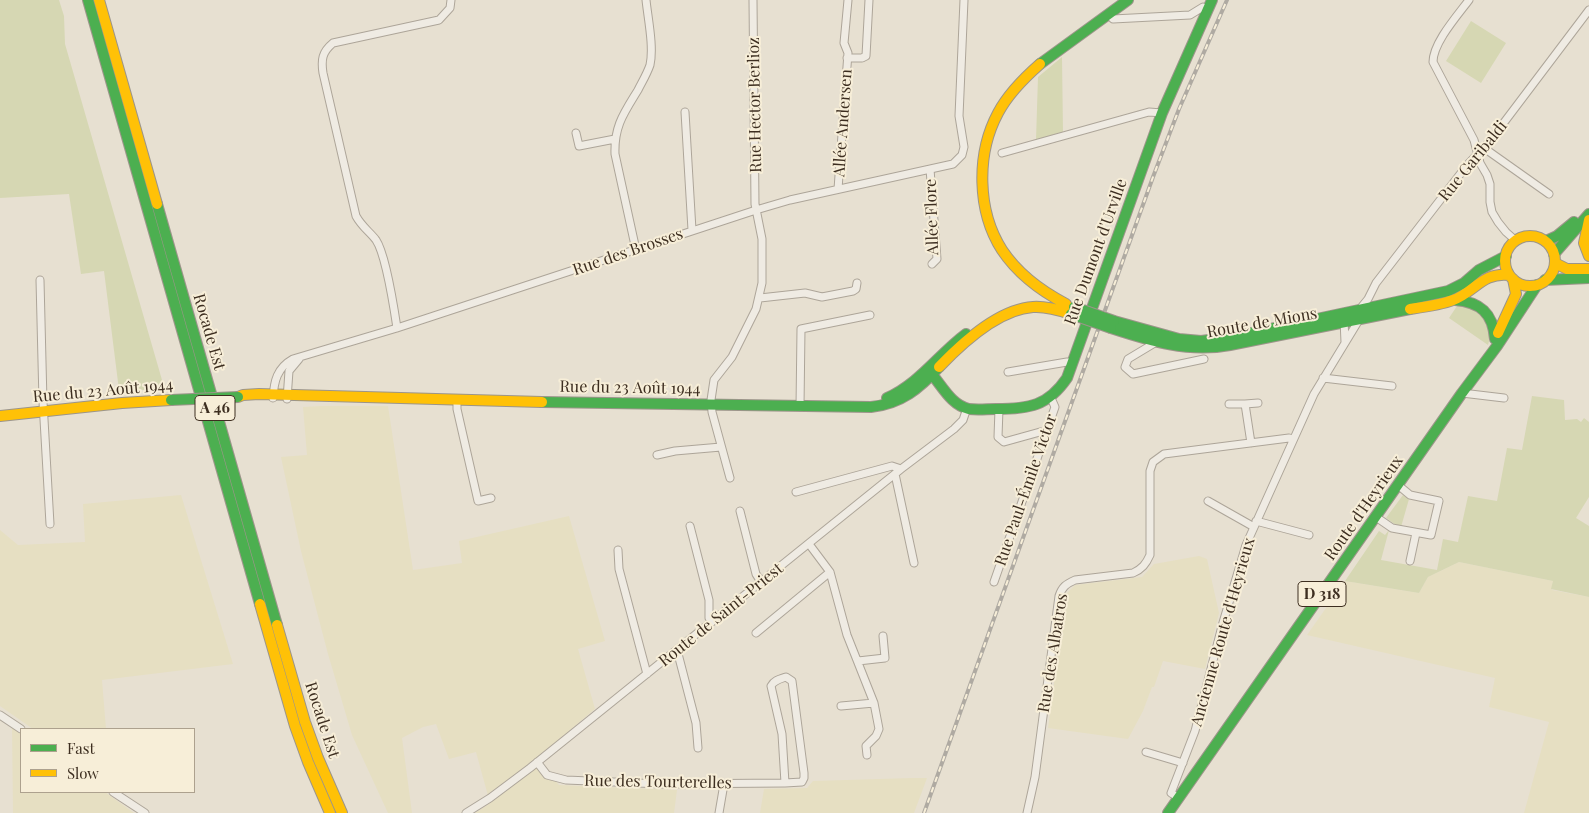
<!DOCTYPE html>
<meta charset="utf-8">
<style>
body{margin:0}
#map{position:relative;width:1589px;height:813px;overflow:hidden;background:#e7e0d1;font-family:"Playfair Display",serif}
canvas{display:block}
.legend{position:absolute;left:20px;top:728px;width:175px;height:65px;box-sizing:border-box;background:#f7eed8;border:1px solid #ada18e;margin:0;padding:6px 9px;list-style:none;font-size:15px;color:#3d2e20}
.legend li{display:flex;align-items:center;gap:10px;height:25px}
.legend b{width:25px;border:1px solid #ada18e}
</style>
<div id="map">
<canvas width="1589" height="813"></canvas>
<ul class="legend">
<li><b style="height:6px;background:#4caf50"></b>Fast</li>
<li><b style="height:6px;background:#ffc107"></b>Slow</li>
</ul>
</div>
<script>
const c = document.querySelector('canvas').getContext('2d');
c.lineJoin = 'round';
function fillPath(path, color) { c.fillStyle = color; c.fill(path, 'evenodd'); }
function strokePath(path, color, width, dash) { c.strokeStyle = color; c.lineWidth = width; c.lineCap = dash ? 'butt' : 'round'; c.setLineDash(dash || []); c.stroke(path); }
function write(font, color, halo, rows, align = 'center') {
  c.font = font + ' "Playfair Display",serif'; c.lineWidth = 4; c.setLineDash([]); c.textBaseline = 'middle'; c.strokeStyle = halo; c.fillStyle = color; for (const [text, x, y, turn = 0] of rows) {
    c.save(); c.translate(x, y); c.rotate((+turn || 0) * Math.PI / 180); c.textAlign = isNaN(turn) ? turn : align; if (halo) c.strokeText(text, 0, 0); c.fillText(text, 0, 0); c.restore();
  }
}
const farmland = new Path2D(`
 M322,406H388L413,570L462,563L459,541L569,516L605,641L578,649L595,709L538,757L559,785L677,790L674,813H475L490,803L476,752L449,759L436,724L423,727L402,738L412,813H388L352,735L328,654L301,551L281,457L307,455L303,407Z
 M181,495L233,664L102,680L106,729H33L0,706V530L18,545L85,542L83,504Z
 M1199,556L1207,559L1219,613L1205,669L1163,661L1154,687H1152L1143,711L1128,739L1048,728L1066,594L1075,585L1142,577L1154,564Z
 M1459,562L1553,581L1552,590L1589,597V813H1524L1549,722L1489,707L1495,678L1307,635L1345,581L1419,593L1428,577Z
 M12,725L21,732V792H105L134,813H13Z
 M912,778H927L914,813H760L764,789L807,788L813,781Z`);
const green = new Path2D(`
 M0,0H59L64,16L65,44L162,380L163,390H119L104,271L81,274L69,194L0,198Z
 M1471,21L1506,43L1481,83L1446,61Z
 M1062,57L1063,133L1036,140L1038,77Z
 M1464,305C1467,306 1472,307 1475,309C1488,316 1493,332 1488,345L1449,318L1457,306Z
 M1532,396L1564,400L1565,420L1577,419L1581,422L1584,418L1589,422V497L1576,518L1589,526V597L1551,589L1553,581L1459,562L1428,577L1419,593L1345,581L1379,531L1385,535L1389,530L1381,560L1437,570L1443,539L1458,542L1468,496L1497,501L1507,448L1522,450Z
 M1403,495L1409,499L1401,527L1396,525L1386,518Z`);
const street = new Path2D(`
 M1469,0C1457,16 1433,43 1433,62L1474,140L1480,163L1487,175L1490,184V202L1492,212L1498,222L1506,232L1515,240
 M1109,15L1113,19L1190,15L1203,7L1208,9
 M847,58H862L866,56L869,0
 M685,112L692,230
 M576,133L579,146L615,139
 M1484,148L1549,194
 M1002,153L1149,112L1162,113
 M930,169L937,259L932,264
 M838,189L848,53L844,43L848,0
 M636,250L615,154C614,126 624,113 638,90C642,82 647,74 650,65C654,47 648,19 646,0
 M40,280L43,402L50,524
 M760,298L805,293L822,297L853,291L856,289L857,283
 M1359,310L1368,299L1376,283L1468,164L1490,141L1589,10
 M1344,320L1345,342
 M397,328C394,308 386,255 376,240C370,232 362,227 356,216L323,73C321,60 322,52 333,43L439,20L450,8L451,0
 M1158,341L1128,359L1125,367L1133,374L1204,359
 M1008,372L1067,362H1073
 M1323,378L1392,386
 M1462,393L1504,398
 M273,398C274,381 277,368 293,359L397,328L756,210L790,200L953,164L962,155L964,147L959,116L964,0
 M287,399L289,371L299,359
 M457,400V409L478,501L491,498
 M1229,404H1245L1251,443
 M1245,404L1258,403
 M800,407L801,329L870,315
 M999,409L998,437L1004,442L1040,432L1046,433
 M657,455L675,451L721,447
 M895,474L914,563
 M730,478L712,412L711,400L714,380L732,357L756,309L762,283V239L755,204L753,0
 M796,492L892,466L901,469
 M1208,501L1254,527
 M740,511L756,574L761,582
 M1376,517L1392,528L1431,535L1439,501L1410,495L1398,485
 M1256,521L1309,535
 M690,526L709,600V618L712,622
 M809,544L830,572L847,635L874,703L879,729L876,736L866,746L867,755
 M618,550L619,569L647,674
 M1410,561L1416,533
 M994,582L1055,407L1051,398
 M756,633L830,572
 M677,650L696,723L698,748
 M858,661L885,658L883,636
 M841,706L874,703
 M0,715L21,729
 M1146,752L1183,763
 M537,762L547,775L566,780L661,784L785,783L802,782L804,778V773L792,681L786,677C780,679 774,680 771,686L782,734L785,783
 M113,792L145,813
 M1179,798L1171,793L1195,731L1222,626L1246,545L1314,394L1359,320
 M466,813L490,798L530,768L901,469L954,429L963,420L967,408
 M719,813L724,784
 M1027,813L1035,777L1059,596C1062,587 1066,584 1075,580L1133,573C1142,569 1146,564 1150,555V471L1153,462L1164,454L1289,438L1293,439`);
const fast = new Path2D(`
 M88,0L260,604
 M1040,64L1128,0
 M157,204L277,625
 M1546,241L1557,236L1574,222
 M1554,254L1589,214
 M1545,280L1589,278
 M1455,300C1480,302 1493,313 1495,339
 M1114,321L1179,339L1201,341L1232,337L1448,291L1464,283L1479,270L1506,256
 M1111,328C1151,341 1188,353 1230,345L1410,309
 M928,370C941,383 950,405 969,409C978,410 987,409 996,409C1029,409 1048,406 1067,378L1162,113L1212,0
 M887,398C919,384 939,354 966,334
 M542,402L871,407C901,404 920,388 939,367
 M1168,813L1462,393L1497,346L1537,285`);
const slow = new Path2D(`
 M99,0L157,204
 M1040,64C1024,78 1008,94 998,113C976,154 977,211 1002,250C1018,274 1041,291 1066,304
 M1589,220L1584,243L1589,256
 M1505 261a25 25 0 1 1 50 0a25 25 0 1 1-50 0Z
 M1555,263L1567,269H1589
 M1410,309C1424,307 1440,305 1453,300C1475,292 1482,272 1509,275
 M1498,333L1516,294L1513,279
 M939,367C962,343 999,309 1033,307C1046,306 1059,310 1071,314
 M238,397L243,395L259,394L542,402
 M0,416L122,403L171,400
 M260,604L295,726L308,762L330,813
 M277,625L305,722L318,758L342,813`);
const rail = new Path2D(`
 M924,813L1153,177L1179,109L1227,0`);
const fastBridge = new Path2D(`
 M1074,307L1114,321
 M1071,314L1111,328
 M171,400L238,397`);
const shields = [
 [215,408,40],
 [1322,594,48]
];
const shieldNames = [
 ["A 46",215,408],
 ["D 318",1322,594]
];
const streetNames = [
 ["Rue Hector Berlioz",755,105,-91],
 ["Allée Andersen",843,123,-86],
 ["Rue Garibaldi",1473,161,-51],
 ["Allée Flore",932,217,-92],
 ["Rue des Brosses",628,252,-19],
 ["Rue Dumont d'Urville",1096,252,-70],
 ["Route de Mions",1262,323,-10],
 ["Rocade Est",209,332,74],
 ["Rue du 23 Août 1944",630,388,1],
 ["Rue du 23 Août 1944",103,391,-5],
 ["Rue Paul-Émile Victor",1026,490,-71],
 ["Route d'Heyrieux",1364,508,-55],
 ["Route de Saint-Priest",721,615,-39],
 ["Ancienne Route d'Heyrieux",1223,632,-74],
 ["Rue des Albatros",1053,653,-81],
 ["Rocade Est",322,720,72],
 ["Rue des Tourterelles",658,782,1]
];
fillPath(farmland, '#e6dfc2');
fillPath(green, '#d6d7b3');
strokePath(street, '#ada599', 9);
strokePath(fast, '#9c958a', 12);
strokePath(slow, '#9c958a', 12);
strokePath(street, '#efebe3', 7);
strokePath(fast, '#4caf50', 10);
strokePath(slow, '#ffc107', 10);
strokePath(rail, '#afaaa2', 4);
strokePath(rail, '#f7eed8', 2, [5.5]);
strokePath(fastBridge, '#9c958a', 12, []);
strokePath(fastBridge, '#4caf50', 10);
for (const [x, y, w] of shields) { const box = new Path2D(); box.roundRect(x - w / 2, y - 12.5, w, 25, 4); c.fillStyle = '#f7eed8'; c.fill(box); strokePath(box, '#3d2e20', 1); }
write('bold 15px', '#3d2e20', null, shieldNames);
write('16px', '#3d2e20', '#f7eed8', streetNames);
</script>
